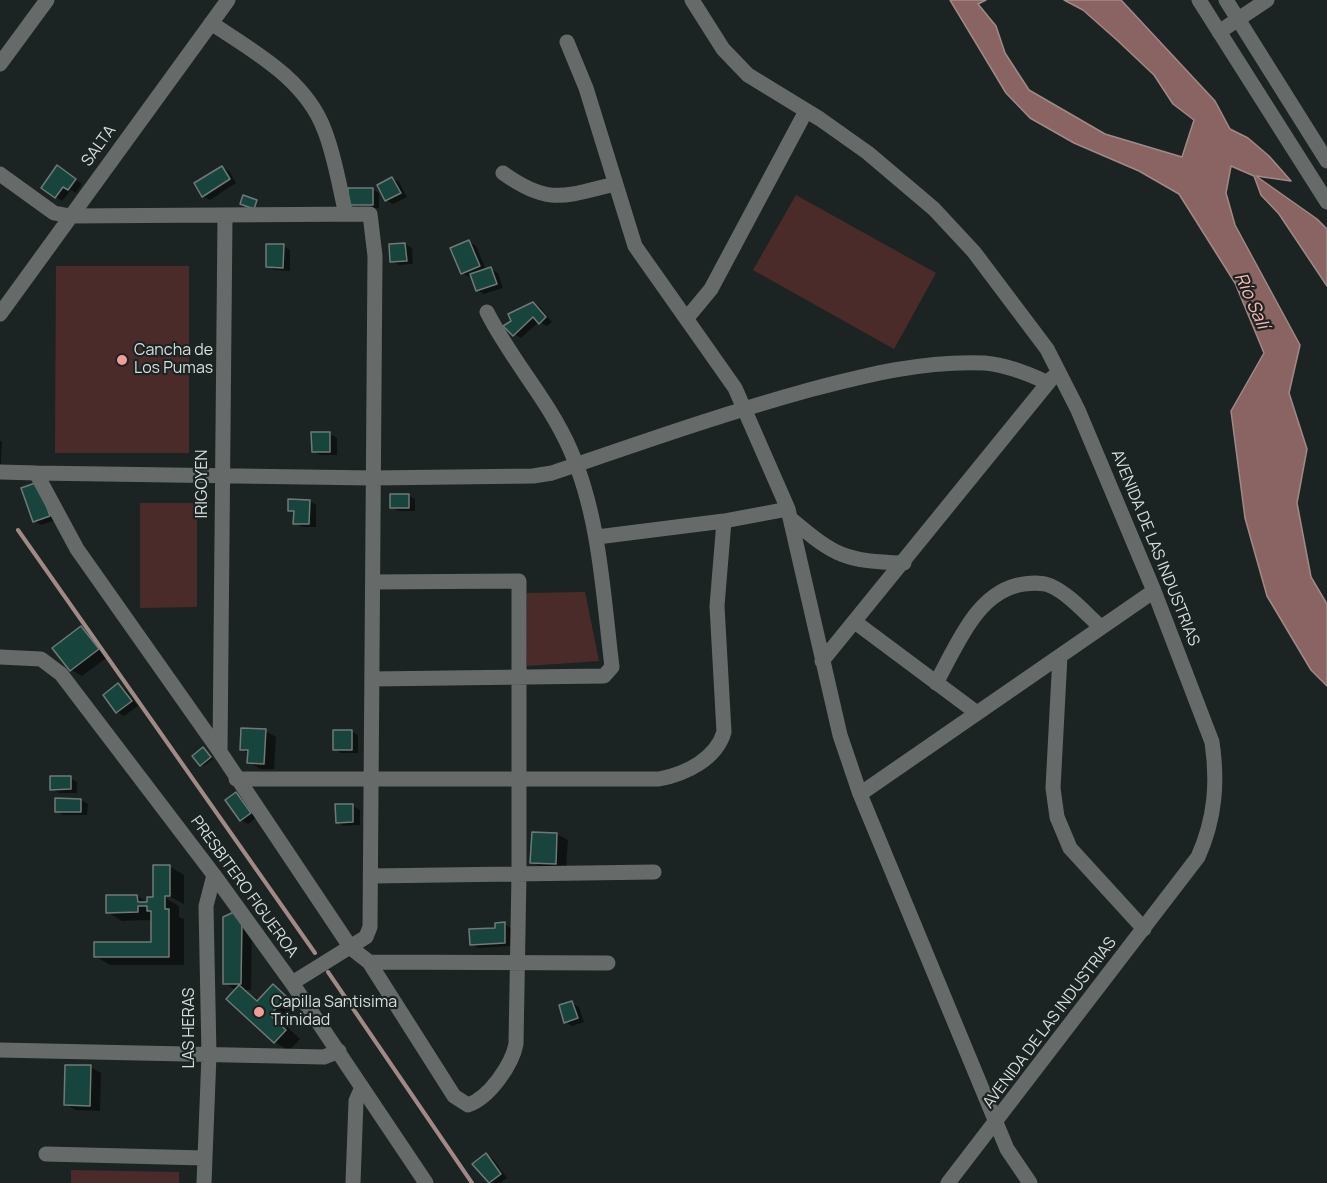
<!DOCTYPE html>
<meta charset="utf-8">
<style>
body{margin:0}
canvas{display:block;background:#1b2422}
</style>
<canvas width="1327" height="1183"></canvas>
<script>
const c = document.querySelector('canvas').getContext('2d');
c.lineJoin = 'round';
function fillPath(path, color) { c.fillStyle = color; c.fill(path, 'evenodd'); }
function strokePath(path, color, width, dash) { c.strokeStyle = color; c.lineWidth = width; c.lineCap = dash ? 'butt' : 'round'; c.setLineDash(dash || []); c.stroke(path); }
function write(font, color, halo, rows, align = 'center') {
  c.font = font + ' Manrope,sans-serif'; c.lineWidth = 4.5; c.setLineDash([]); c.textBaseline = 'middle'; c.strokeStyle = halo; c.fillStyle = color; for (const [text, x, y, turn = 0] of rows) {
    c.save(); c.translate(x, y); c.rotate((+turn || 0) * Math.PI / 180); c.textAlign = isNaN(turn) ? turn : align; if (halo) c.strokeText(text, 0, 0); c.fillText(text, 0, 0); c.restore();
  }
}
const green = new Path2D(`
 M796,195L936,273L894,349L753,270Z
 M56,266H189V453H55Z
 M140,503H197V607L140,608Z
 M585,592L599,661L527,666V593Z
 M71,1170L179,1172V1183H71Z`);
const water = new Path2D(`
 M950,0H986L978,4L996,26L1005,53L1029,90L1105,134L1182,157L1194,120L1173,104L1154,75L1118,41L1083,10L1064,0H1121L1215,101L1230,129L1248,138L1269,156L1291,181L1256,176L1317,219L1327,229V286L1279,214L1261,195L1254,176L1231,166L1226,193L1235,225L1300,345L1289,393L1307,449L1297,503L1311,577L1327,604V686L1311,670L1267,596L1245,518L1231,411L1264,353L1235,283L1179,194L1139,171L1074,143L1030,118L1006,93Z`);
const shadow = new Path2D(`
 M222,167L229,171L236,183L210,200L203,196Z
 M64,171L82,184L76,193L71,190L62,201L43,188Z
 M392,178L399,182L407,197L393,204L386,200Z
 M372,189L379,193V208H357L350,204Z
 M469,242L476,246L486,270L491,269L498,273L503,288L484,294L477,290L472,275L469,277L462,273Z
 M405,244L412,248L413,264L399,265L392,261Z
 M283,246L290,250V271L274,270L268,266Z
 M533,303L540,307L552,322L547,326L539,322L521,338L514,334Z
 M330,434L337,438V455H320L313,451Z
 M0,440L2,442L0,480Z
 M45,487L56,520L41,525L34,521Z
 M408,495L415,499V511H398L391,507Z
 M310,501L316,505V527H302L295,523V513L290,510Z
 M81,627L92,634L109,656L82,676L71,670Z
 M118,685L125,689L138,706L124,716L117,712Z
 M265,731L276,737L274,769H260L249,762V754L241,749Z
 M351,731L358,735V753H341L335,749Z
 M206,750L213,759L204,766L201,765Z
 M70,778L77,782V793H59L52,789Z
 M236,794L243,798L257,817L248,824L241,820Z
 M81,800L88,804L87,815H63L57,811Z
 M353,806L360,810V825L344,826L337,822Z
 M557,834L568,840L566,869L543,868L532,862Z
 M169,866L184,875V904L167,895V899L179,906V917L184,919V965H110L96,957L153,944V920L122,921L107,912L137,896L148,903L154,898Z
 M224,918L252,927L251,990H245L260,1001L273,986L300,1006L284,1024L300,1039L289,1051L275,1042L236,990L224,983Z
 M504,924L511,928L512,946L478,948L471,944Z
 M572,1003L579,1007L584,1022L572,1026L565,1022Z
 M91,1067L101,1073L100,1111L76,1110L65,1104Z
 M486,1155L493,1159L507,1178L500,1183H488L474,1164Z`);
const stream = new Path2D(`
 M18,530L315,953
 M328,972L472,1183`);
const building = new Path2D(`
 M57,165L76,179L68,190L63,187L55,198L41,188Z
 M222,166L230,179L202,197L194,183Z
 M392,177L401,193L385,201L377,185Z
 M348,188H373V205H348Z
 M243,195L257,200L254,209L240,204Z
 M469,240L480,266L461,274L450,248Z
 M405,243L407,261L390,262L389,244Z
 M266,244H284L283,268L266,267Z
 M491,267L497,284L476,291L470,274Z
 M533,302L546,317L539,324L533,317L513,336L503,326L511,321L508,314Z
 M311,432H330V452H312Z
 M38,482L50,516L33,522L21,488Z
 M390,494H409V508H390Z
 M288,499L310,500L309,524H293L294,511H288Z
 M81,626L99,649L70,671L52,648Z
 M118,683L132,701L116,713L103,695Z
 M241,728L266,729L264,764L247,763L248,750H240Z
 M333,730H352V750H333Z
 M203,747L211,757L200,766L192,756Z
 M50,776H71V789L50,790Z
 M236,792L251,813L240,821L225,800Z
 M55,798L81,799V812H55Z
 M335,804H353V822L336,823Z
 M532,832L557,833L556,864L530,863Z
 M153,865H170V896H165V909H169V957H94V942H151V911H147V906H138V912L106,913V895H137L138,902H147V897H153Z
 M234,912L242,920L241,984H223V917Z
 M505,922V943L470,945L469,929L495,928V923Z
 M273,984L287,997L270,1015L286,1030L274,1043L226,999L239,985L257,1001Z
 M572,1001L578,1018L564,1023L559,1005Z
 M65,1065H91L90,1106L64,1105Z
 M486,1153L501,1174L489,1183L472,1164Z`);
const minor = new Path2D(`
 M692,0L723,49L748,75L820,119L868,153L934,209L974,252L1047,349L1078,410L1154,591L1212,742C1218,783 1215,819 1198,857L948,1183
 M1199,0L1327,202
 M1226,0L1327,161
 M211,23C253,51 305,79 324,129C335,156 339,186 346,214
 M1219,32L1267,0
 M567,42L586,88L635,246L735,388L788,509
 M0,64L47,0
 M503,173C549,206 565,196 615,184
 M0,174L54,213L70,216L370,214L375,256L370,927L366,937L292,983
 M0,314L228,0
 M687,318L711,289L806,111
 M0,472L36,473L77,549L220,752L351,948L369,962L608,963
 M36,473L372,478L533,476L552,473C637,444 722,414 809,390C866,375 925,360 985,363C1006,365 1027,373 1046,382
 M791,519C836,557 845,561 904,563
 M597,537L724,521L788,509L840,735L860,794L1007,1149L1030,1183
 M855,622L977,713
 M1060,656L1053,788L1057,817L1070,848L1144,929
 M0,657L41,659L61,674L214,875L292,983L426,1183
 M822,661L1052,378
 M372,679L604,676L612,667C603,594 600,517 570,449C548,399 511,360 487,312
 M936,683C957,646 977,590 1024,584C1033,583 1043,582 1051,586C1069,594 1086,614 1101,627
 M220,752L225,217
 M236,779H659C686,774 716,759 724,732L717,606L724,521
 M860,794L1154,591
 M372,876L654,872
 M369,962L454,1096L468,1105C489,1098 512,1065 516,1044L519,874V581L373,582
 M0,1050L324,1057L339,1051
 M46,1154L204,1158
 M204,1183L209,1055L206,906L214,875
 M353,1183L356,1101L362,1087`);
const markers = [
 [122,360,6,"#f59b98"],
 [259,1012,6,"#f59b98"]
];
const streetNames = [
 ["SALTA",99,146,-54],
 ["IRIGOYEN",203,484,-90],
 ["AVENIDA DE LAS INDUSTRIAS",1155,548,68],
 ["PRESBITERO FIGUEROA",244,887,54],
 ["AVENIDA DE LAS INDUSTRIAS",1050,1023,-53],
 ["LAS HERAS",190,1028,-90]
];
const poiNames = [
 ["Cancha de",134,351],
 ["Los Pumas",134,369],
 ["Capilla Santisima",271,1003],
 ["Trinidad",271,1021]
];
const waterNames = [
 ["Río Salí",1251,301,66]
];
fillPath(green, '#4a2b2a');
fillPath(water, '#8a6462');
strokePath(water, '#a18987', 1.5);
fillPath(shadow, '#0007');
strokePath(stream, '#a18987', 4);
fillPath(building, '#17443d');
strokePath(building, '#6f7a77', 1.5);
strokePath(minor, '#666b6a', 15);
for (const [x, y, r, color] of markers) { const dot = new Path2D(); dot.arc(x, y, r, 0, 2 * Math.PI); c.fillStyle = color; c.fill(dot); strokePath(dot, '#1b2422', 2); }
write('16px', '#d8dedd', '#1b2422', streetNames);
write('16px', '#d8dedd', '#1b2422', poiNames, 'left');
write('italic 18px', '#feb9b5', '#1b2422', waterNames);
</script>
